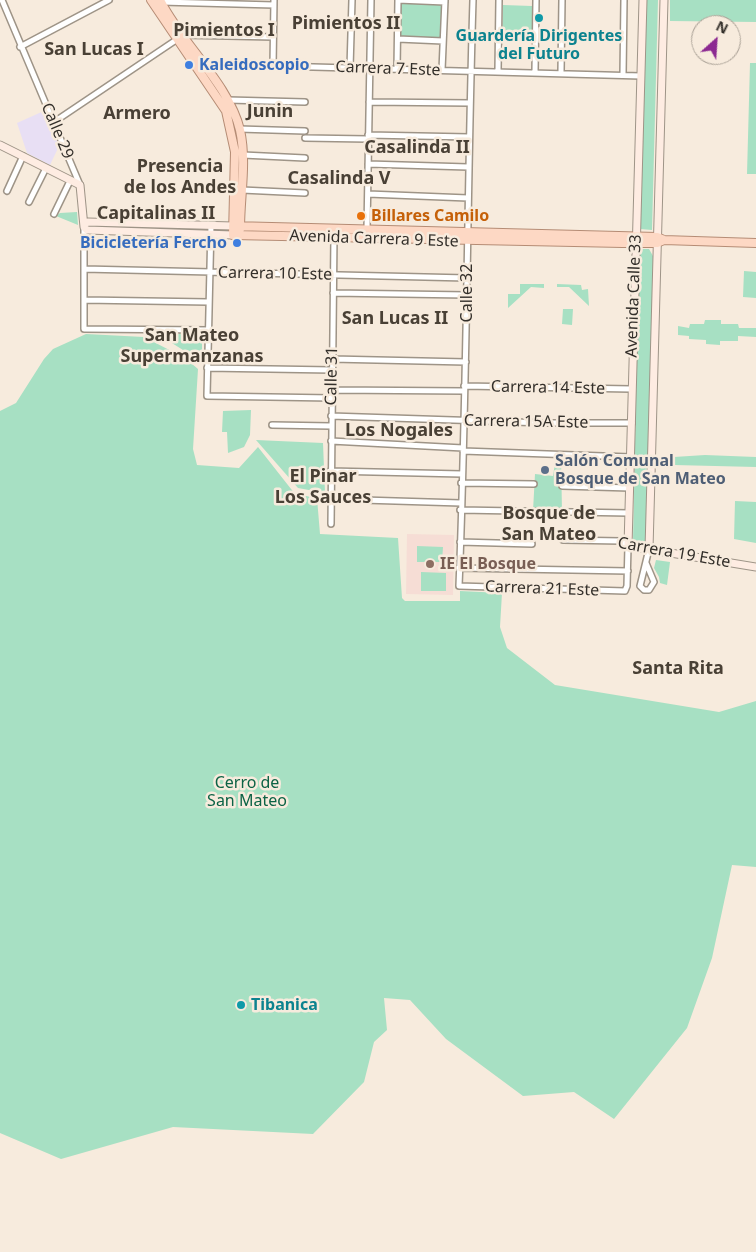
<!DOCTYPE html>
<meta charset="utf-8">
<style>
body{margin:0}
#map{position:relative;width:756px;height:1252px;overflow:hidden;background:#f7ebdd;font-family:"Noto Sans",sans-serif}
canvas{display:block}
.north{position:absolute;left:691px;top:15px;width:50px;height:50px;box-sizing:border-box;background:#f7ebdd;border:1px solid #a9a095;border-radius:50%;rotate:26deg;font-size:14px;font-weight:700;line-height:20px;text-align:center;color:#332f2a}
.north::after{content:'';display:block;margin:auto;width:18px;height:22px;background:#8c2991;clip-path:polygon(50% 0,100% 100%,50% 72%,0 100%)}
</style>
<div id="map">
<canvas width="756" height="1252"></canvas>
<div class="north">N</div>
</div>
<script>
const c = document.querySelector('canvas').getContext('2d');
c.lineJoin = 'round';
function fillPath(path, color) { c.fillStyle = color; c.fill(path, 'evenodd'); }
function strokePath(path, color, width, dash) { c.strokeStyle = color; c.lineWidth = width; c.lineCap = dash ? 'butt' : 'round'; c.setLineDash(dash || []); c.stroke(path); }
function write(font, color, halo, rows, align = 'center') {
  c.font = font + ' "Noto Sans",sans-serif'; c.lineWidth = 5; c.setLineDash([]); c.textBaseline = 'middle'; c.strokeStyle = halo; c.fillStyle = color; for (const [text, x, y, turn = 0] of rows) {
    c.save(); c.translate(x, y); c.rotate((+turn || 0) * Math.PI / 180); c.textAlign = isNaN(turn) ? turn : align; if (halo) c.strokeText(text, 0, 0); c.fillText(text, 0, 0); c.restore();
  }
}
const education = new Path2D(`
 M407,534L454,535L453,595L406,594Z`);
const medical = new Path2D(`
 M46,110L60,144L50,165L27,153L17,123Z`);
const green = new Path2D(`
 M646,0H658L652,230L640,229Z
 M670,0H756V22L670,21Z
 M400,2L443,4L441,39L400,36Z
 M503,5L532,6V43L502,41Z
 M750,63H756V174H747Z
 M77,212L78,225L56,216L60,213Z
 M639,249H649L653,256L647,542L644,543L633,541Z
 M744,271L756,272V298L743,297Z
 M520,284H544V288L531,287L508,308V294H520Z
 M557,284L581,285L582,290L588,289L589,306L569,287H557Z
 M563,309H573L572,325L562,324Z
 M705,320H721V324H738L739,328H756V337L738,336V341H720V345L706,344V340L689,339V336L678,335V326L689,328L690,324H704Z
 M156,333L202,335V362Z
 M86,334L144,337L185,358L198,369L193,449L197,465L239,468L258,447L295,494L317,498L320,534L398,538L402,598L405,601H460V591L502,593L500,627L507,648L555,685L719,712L756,701V867L732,865L712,958L687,1028L614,1119L574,1092L523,1096L446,1039L410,1000L384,998L387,1030L374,1042L364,1082L313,1134L173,1127L61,1159L0,1133V411L16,403L44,359L53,349Z
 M251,410L250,435L244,447L228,453L227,432H222L223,411Z
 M256,440L323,443L325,493L298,488Z
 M705,455L756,457V467L674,465V457Z
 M556,457H561L562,512L533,511L535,474L553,476Z
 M735,501L756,502V543L734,539Z
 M417,546L443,547L442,562H417Z
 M656,560L670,562L667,585L660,583L659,577L654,568Z
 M421,572L446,573V591H421Z`);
const street = new Path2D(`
 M2,0L80,185
 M473,0C467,195 467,391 459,586L625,591L627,586L628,546L621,541L563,540
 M161,2L274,5
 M181,35L273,37
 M398,39L443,41
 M20,47L109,0
 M204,64L641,76
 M273,66L274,0
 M350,68L352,0
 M397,69L398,0L445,2
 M442,70L445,0
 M498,71L499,0
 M535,72L536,0
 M561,72L562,0
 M623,75L624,0
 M228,100L305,102
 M369,102L470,103
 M54,122L176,40
 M239,129L305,131
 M368,135L469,137
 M305,138L368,139
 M243,155L305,158
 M368,164L468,167
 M242,190L305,193
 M7,191L23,156
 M368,194L468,198
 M29,202L46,168
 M54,214L70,181
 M211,225L207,396L332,398
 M84,227V329L208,330
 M367,229L371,0
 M84,269L467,278
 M333,293L467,295
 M84,300L208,302
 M332,359L466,362
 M207,368L332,370
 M464,386L631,389
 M332,390L464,391
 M331,416L545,423H632
 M272,425L331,426
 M331,441L463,448
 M463,451L631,457
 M330,471L462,474
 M461,483L534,484
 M562,486L630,488
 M330,499L461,503
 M460,510L629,513
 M331,524L334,235
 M460,542L532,544
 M646,563L654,582L649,590H644L640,586L649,549
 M459,568L628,571`);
const secondary = new Path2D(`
 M643,0L628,546L756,567
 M0,145L80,185L84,227L87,230L233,235
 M84,224L88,222L233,226
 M649,549L664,0`);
const primary = new Path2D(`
 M151,0L226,111L235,152L233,235L623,243H657L664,240
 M160,0C181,43 229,84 240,130C247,162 240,196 240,229
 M233,226L657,237L664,240L756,243`);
const markers = [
 [539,18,5,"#0f9aa8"],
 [189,65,5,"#3f7fe0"],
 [361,216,5,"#e8710a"],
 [237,243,5,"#3f7fe0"],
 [545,470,5,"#5c6f8a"],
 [430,564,5,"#8d6e63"],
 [241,1005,5,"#0f9aa8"]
];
const cultureNames = [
 ["Guardería Dirigentes",539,36],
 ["del Futuro",539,54],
 ["Tibanica",251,1005,"left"]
];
const shopNames = [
 ["Kaleidoscopio",199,65],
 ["Bicicletería Fercho",227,243,"right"]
];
const streetNames = [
 ["Carrera 7 Este",388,69,2],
 ["Calle 29",57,131,67],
 ["Avenida Carrera 9 Este",374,239,2],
 ["Carrera 10 Este",275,274,1],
 ["Calle 32",467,293,-90],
 ["Avenida Calle 33",634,296,-88],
 ["Calle 31",332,376,-89],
 ["Carrera 14 Este",548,388,1],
 ["Carrera 15A Este",526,422,1],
 ["Carrera 19 Este",674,553,10],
 ["Carrera 21 Este",542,589,2]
];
const foodNames = [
 ["Billares Camilo",371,216]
];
const serviceNames = [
 ["Salón Comunal",555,461],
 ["Bosque de San Mateo",555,479]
];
const educationNames = [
 ["IE El Bosque",440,564]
];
const parkNames = [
 ["Cerro de",247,783],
 ["San Mateo",247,801]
];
const neighbourhoodNames = [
 ["Pimientos II",346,24],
 ["Pimientos I",224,31],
 ["San Lucas I",94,50],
 ["Junin",270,112],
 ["Armero",137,114],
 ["Casalinda II",417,148],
 ["Presencia",180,167],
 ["de los Andes",180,188],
 ["Casalinda V",339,179],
 ["Capitalinas II",156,214],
 ["San Lucas II",395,319],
 ["San Mateo",192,336],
 ["Supermanzanas",192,357],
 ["Los Nogales",399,431],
 ["El Pinar",323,477],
 ["Los Sauces",323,498],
 ["Bosque de",549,514],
 ["San Mateo",549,535],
 ["Santa Rita",678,669]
];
fillPath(education, '#f6ddd5');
fillPath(medical, '#e8dff4');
fillPath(green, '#a7e0c3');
strokePath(street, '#9e9487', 8);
strokePath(secondary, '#9e9487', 9);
strokePath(primary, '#b58c75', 10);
strokePath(street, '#fff', 5);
strokePath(secondary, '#feece2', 7);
strokePath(primary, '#fdd8c4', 8);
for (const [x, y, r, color] of markers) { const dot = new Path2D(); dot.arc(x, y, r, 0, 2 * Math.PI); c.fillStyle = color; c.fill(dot); strokePath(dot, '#f7ebdd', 2); }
write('bold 16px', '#0d838f', '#f7ebdd', cultureNames);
write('bold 16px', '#366cbe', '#f7ebdd', shopNames, 'left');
write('16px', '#332f2a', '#f7ebdd', streetNames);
write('bold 16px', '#c56008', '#f7ebdd', foodNames, 'left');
write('bold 16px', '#4e5e75', '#f7ebdd', serviceNames, 'left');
write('bold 16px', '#785e54', '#f7ebdd', educationNames, 'left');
write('16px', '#0c6345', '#f7ebdd', parkNames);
write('bold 18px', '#494035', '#f7ebdd', neighbourhoodNames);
</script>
